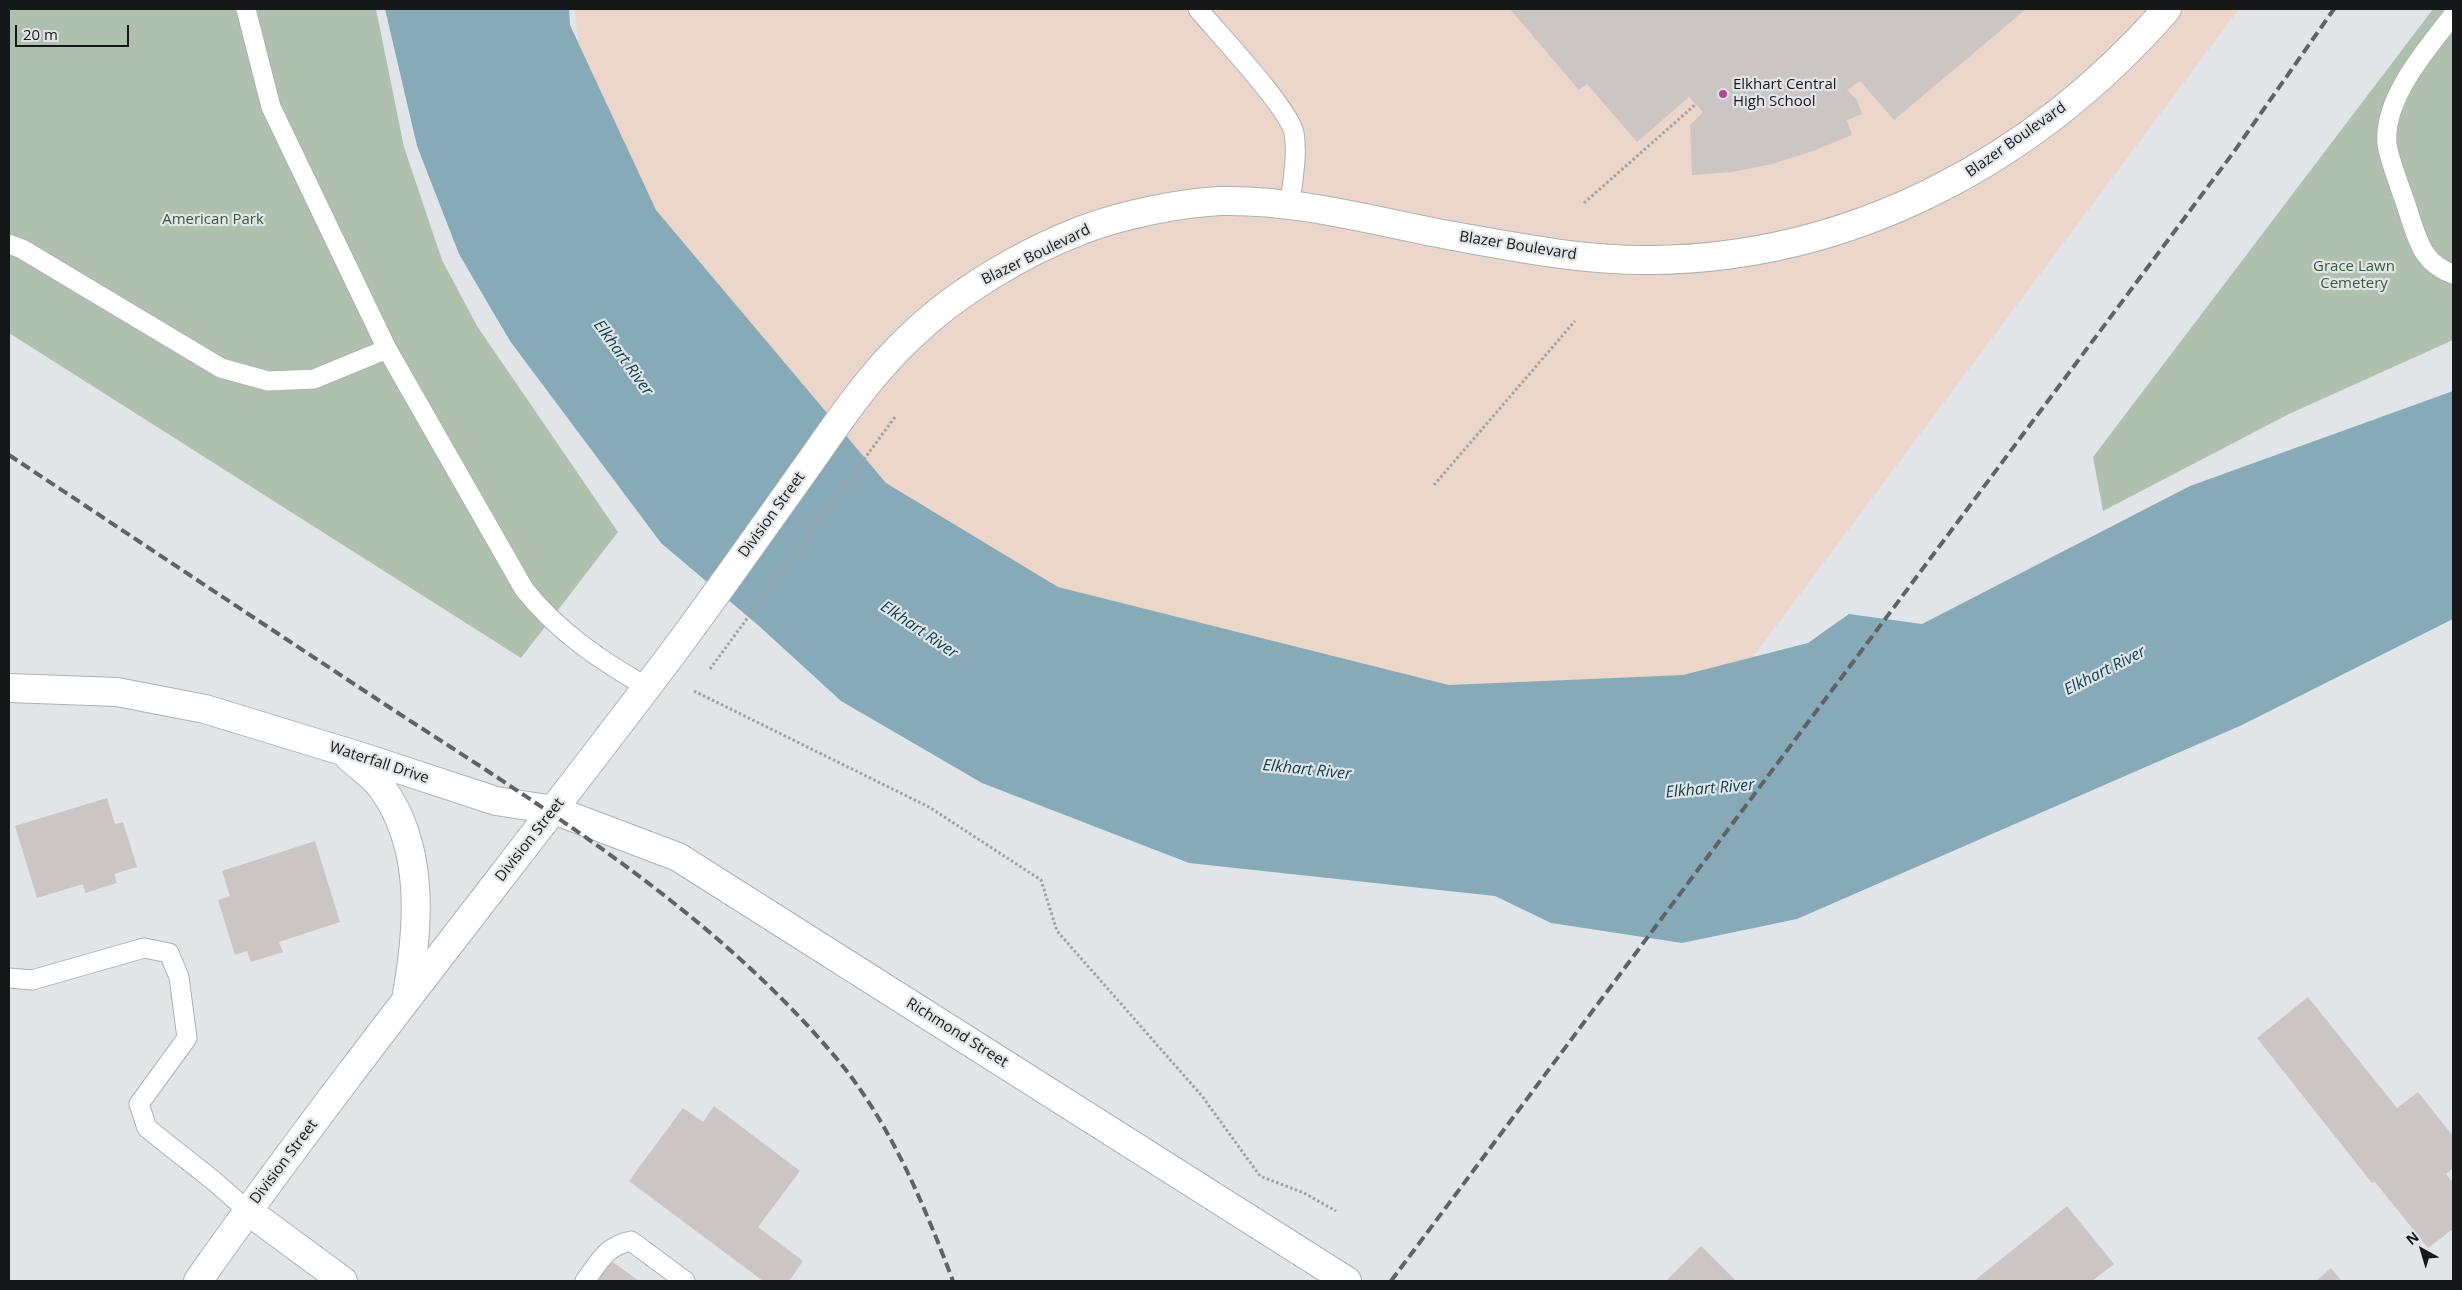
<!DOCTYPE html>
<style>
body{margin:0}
#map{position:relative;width:2462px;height:1290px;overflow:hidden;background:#e2e5e8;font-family:"Open Sans",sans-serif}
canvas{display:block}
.frame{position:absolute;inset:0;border:10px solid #161719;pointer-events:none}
.north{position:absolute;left:2397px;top:1225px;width:50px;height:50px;-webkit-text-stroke:4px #e2e5e8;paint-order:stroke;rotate:321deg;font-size:14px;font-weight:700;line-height:20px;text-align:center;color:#161719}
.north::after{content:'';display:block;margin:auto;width:18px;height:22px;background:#161719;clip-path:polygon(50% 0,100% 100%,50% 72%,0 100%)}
.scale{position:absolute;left:15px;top:25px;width:114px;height:22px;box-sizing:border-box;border:2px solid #161719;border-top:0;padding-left:6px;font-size:15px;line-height:18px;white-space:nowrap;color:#161719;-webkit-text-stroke:4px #e2e5e8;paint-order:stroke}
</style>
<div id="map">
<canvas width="2462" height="1290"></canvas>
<div class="frame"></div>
<div class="north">N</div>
<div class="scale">20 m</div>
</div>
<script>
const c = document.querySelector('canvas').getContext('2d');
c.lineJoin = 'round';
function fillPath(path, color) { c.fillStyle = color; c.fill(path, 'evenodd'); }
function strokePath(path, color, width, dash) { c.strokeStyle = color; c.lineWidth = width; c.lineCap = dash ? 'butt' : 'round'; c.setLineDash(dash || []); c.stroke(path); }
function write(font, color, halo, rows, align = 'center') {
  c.font = font + ' "Open Sans",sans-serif'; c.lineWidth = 4.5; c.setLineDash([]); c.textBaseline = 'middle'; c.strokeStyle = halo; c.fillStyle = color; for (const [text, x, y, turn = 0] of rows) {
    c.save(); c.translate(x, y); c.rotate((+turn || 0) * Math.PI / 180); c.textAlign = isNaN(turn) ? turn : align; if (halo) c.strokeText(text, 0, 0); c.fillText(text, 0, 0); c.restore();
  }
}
const education = new Path2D(`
 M575,9H2239L1753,657L1683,675L1449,685L1058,587L886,483L656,210L578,42Z`);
const green = new Path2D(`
 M9,9H376L404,147L442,260L477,326L618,532L521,658L9,333Z
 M2433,9H2453V340L2289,414L2103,511L2093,457Z`);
const water = new Path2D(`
 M385,9H569L570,25L656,210L886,483L1058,587L1449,685L1683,675L1808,643L1849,614L1922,624L2190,486L2453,391V619L2242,725L1797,919L1682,943L1551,923L1495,896L1189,863L982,783L841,701L759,626L661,543L510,341L459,254L417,146Z`);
const building = new Path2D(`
 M1510,9H2026L1894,120L1860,81L1847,90L1857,100L1862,114L1847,120L1852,135L1813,151L1772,164L1732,172L1692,175L1690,125L1703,112L1689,97L1637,142L1587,84L1579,90Z
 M107,798L115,824L123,822L137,867L114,874L117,883L85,893L83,884L37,898L15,826Z
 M315,841L340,922L279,942L283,952L251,962L247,951L235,955L218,900L230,896L222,871Z
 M2308,997L2397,1108L2418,1092L2453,1136V1168L2446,1174L2453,1183V1229L2428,1248L2375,1182L2372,1183L2257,1038Z
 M714,1106L800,1171L758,1227L803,1261L789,1281H763L629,1181L683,1108L703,1122Z
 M2067,1206L2114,1264L2092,1281H1974Z
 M1701,1246L1736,1281H1666Z
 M610,1260L639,1281H594Z
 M2331,1268L2342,1281H2316Z`);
const path = new Path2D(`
 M1584,203L1696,104
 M1434,485L1575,321
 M710,669L895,417
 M694,691L929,807L1041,880L1057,931L1202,1096L1260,1176L1304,1193L1336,1211`);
const lane = new Path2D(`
 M246,9L271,107L387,349L524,589C557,631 601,661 647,687
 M1198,9C1217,32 1289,108 1294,133C1298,156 1292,182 1290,205
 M2453,15C2427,49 2383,98 2387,144C2389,161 2405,199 2410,217C2419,244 2424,264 2453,274
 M9,244L22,249L221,368L268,381L314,379L387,349
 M9,978L32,980L144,948L169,953L179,977L187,1038L139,1104L147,1128L214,1181L248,1211
 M585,1281C599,1262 606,1246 631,1241L685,1281`);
const secondary = new Path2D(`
 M9,688L117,692L205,709L362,757L496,801L554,810L678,857L1347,1281
 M349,757C359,767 374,776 382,788C425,847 419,926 407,994
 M248,1211L343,1281
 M198,1281C351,1064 519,858 678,646C724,584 768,521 813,458C842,416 872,373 909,338C955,293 1022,253 1082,230C1121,215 1179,203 1220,201C1296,199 1374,221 1448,235C1515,247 1584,261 1652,260C1854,258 2036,159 2167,9`);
const rail = new Path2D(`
 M9,455C137,540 266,626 395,711C554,814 720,917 842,1065C893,1129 924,1205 953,1281
 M1391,1281L2233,153L2334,9`);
const markers = [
 [1723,94,5,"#b9439a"]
];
const poiNames = [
 ["Elkhart Central",1733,85],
 ["High School",1733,102]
];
const streetNames = [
 ["Blazer Boulevard",2016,140,-35],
 ["Blazer Boulevard",1518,246,9],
 ["Blazer Boulevard",1036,255,-26],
 ["Division Street",772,515,-54],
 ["Waterfall Drive",379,763,18],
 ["Division Street",530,840,-52],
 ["Richmond Street",957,1033,32],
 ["Division Street",284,1162,-53]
];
const parkNames = [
 ["American Park",213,220],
 ["Grace Lawn",2354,267],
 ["Cemetery",2354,284]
];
const waterNames = [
 ["Elkhart River",623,358,54],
 ["Elkhart River",919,630,34],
 ["Elkhart River",2105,671,-27],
 ["Elkhart River",1307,770,6],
 ["Elkhart River",1710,789,-5]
];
fillPath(education, '#ecd6c9');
fillPath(green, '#b0c0af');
fillPath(water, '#86aab8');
fillPath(building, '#cbc6c4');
strokePath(lane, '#acb0b3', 21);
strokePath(secondary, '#acb0b3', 30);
strokePath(path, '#9fa1a4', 3, [2.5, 2.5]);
strokePath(lane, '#fff', 19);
strokePath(secondary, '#fff', 28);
strokePath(rail, '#616265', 4, [10, 5]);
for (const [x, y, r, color] of markers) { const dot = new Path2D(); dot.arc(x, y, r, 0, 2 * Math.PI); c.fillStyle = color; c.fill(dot); strokePath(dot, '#e2e5e8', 2); }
write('15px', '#161719', '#e2e5e8', poiNames, 'left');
write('15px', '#161719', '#e2e5e8', streetNames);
write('15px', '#365b36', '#e2e5e8', parkNames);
write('italic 16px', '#093f4f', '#e2e5e8', waterNames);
</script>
